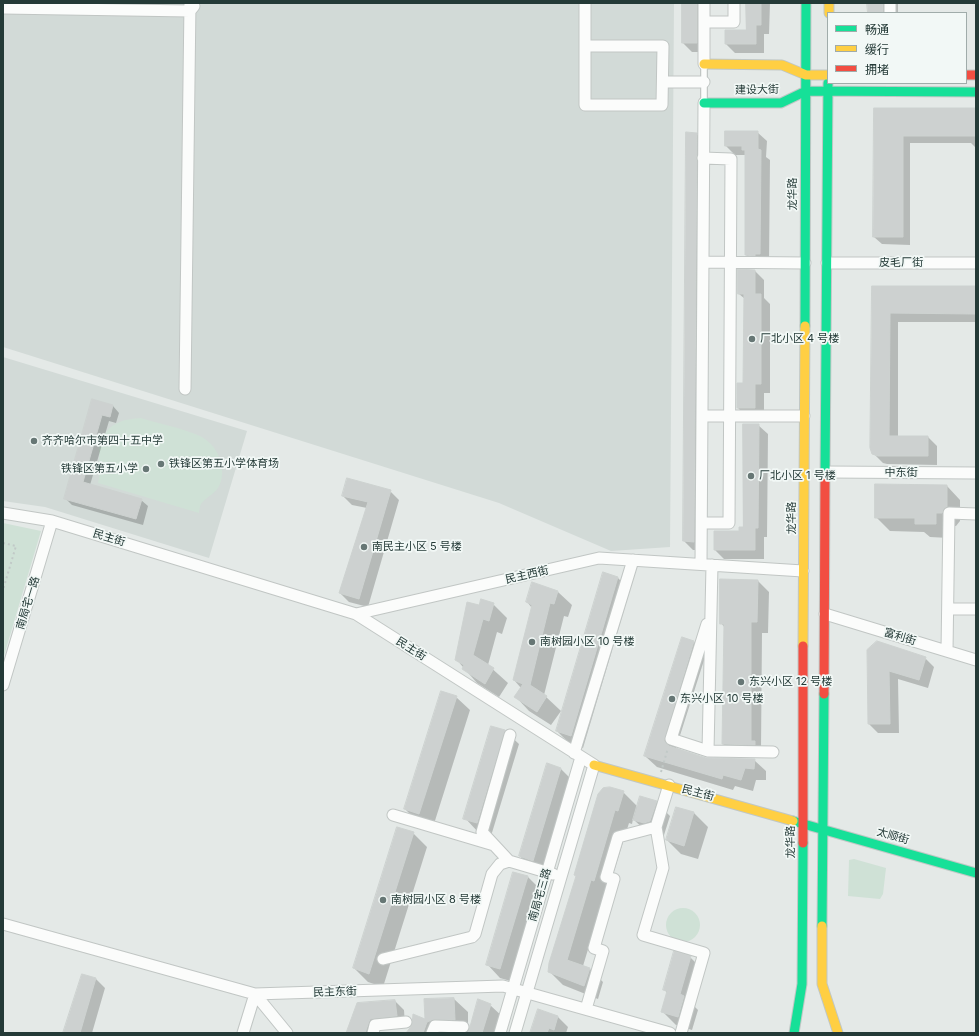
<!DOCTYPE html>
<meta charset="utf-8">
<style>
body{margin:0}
#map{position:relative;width:979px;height:1036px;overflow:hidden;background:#e4e9e7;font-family:Inter,"Noto Sans SC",sans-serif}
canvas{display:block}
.frame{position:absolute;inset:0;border:4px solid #243a37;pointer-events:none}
.legend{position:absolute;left:827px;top:12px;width:140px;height:72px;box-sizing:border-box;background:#f2f8f6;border:1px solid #a0acaa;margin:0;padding:5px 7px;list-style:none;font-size:12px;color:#243a37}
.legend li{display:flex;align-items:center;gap:8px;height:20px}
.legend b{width:20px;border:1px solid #a0acaa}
</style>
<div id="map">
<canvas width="979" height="1036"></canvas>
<div class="frame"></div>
<ul class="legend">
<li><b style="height:5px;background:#16e098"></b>畅通</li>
<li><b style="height:5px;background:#ffcf43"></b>缓行</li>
<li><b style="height:5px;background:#f24e42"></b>拥堵</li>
</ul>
</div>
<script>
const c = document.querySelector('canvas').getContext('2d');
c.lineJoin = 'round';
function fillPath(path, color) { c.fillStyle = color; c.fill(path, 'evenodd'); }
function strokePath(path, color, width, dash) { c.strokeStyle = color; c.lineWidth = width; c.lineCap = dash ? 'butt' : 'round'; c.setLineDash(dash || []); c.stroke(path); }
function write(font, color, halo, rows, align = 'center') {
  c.font = font + ' Inter,"Noto Sans SC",sans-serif'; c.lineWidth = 3.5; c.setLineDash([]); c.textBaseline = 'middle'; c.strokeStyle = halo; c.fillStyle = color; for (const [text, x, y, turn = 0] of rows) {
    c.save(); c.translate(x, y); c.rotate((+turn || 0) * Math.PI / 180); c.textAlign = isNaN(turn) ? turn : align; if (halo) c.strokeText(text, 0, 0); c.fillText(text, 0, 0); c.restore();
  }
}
const built = new Path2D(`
 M3,3H674L670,547L611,551L499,503L3,347Z
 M3,357L247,431L209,558L45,507L3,501Z`);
const green = new Path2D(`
 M141,418C160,424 182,428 200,436C217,444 227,467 220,484C216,494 207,496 201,504C200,506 199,510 199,513L98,483C101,471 99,463 99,451C98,447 101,443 102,439C109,423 124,419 141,418Z
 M3,523L41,531L3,659Z
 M854,859L886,868L883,894L880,899L848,896L849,860Z
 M666 925a17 17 0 1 1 34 0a17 17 0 1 1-34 0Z`);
const shadow = new Path2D(`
 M683,3H707L706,52H692L683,43Z
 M747,3H770L769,34H764V53H735L726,44L747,31Z
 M868,3H898V13H868Z
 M875,109H976V148L971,143H910V245L882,244L874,237Z
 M757,132L767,141L766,157L770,160L769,263L755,264L746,255V155H735L726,146Z
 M696,134L706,143L703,550H693L684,541Z
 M755,271L764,280V298L770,304V393H764V417H747L738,408V384H744L745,299L739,294Z
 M873,287H976V322H898V437H928L937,446V465L887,464L883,463L873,453Z
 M93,400L113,406L119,413L116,423L109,421L90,485L141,500L148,506L143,525L72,505L65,498Z
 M758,425L768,434L767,537H764V559H724L715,550L744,528Z
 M947,486L960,500V521L956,526H950L949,538L930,537L924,532L890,531L876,517Z
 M390,491L399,500L368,607L349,602L340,593L367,508L352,505L343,496Z
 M604,574L618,578L630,590L583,748L569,743L557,731Z
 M758,581L769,592L768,633H762L761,749L734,755L723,744L725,628L721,623Z
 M558,592L572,605L568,617L564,616L544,695L561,711L551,725L529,711L516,697L521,688L514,680L532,608L527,602Z
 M493,604L507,618L502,634L497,632L488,665L508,683L499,697L477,683L456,659L480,607Z
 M682,638L694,642L706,654L676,748L706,759L754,760L766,771V780H756L753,791L735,786L733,790L657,767L645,756Z
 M868,650L925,658L934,667L928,688L898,679L899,733H878L869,724Z
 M456,697L470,710L433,827L419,823L405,809Z
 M492,727L505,731L519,744L491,836L478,832L465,818Z
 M561,769L574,782L547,874L533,870L520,856Z
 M623,792L638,807L656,802L670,816L664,835L658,836L648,833L633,819L632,824L629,823L607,894L605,893L583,966L590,969L603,982L598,999L563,985L549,971L577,877Z
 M677,808L694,813L708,827L698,859L681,854L667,840Z
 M413,833L427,847L383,987L368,982L354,968Z
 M528,877L542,891L514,982L500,978L487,964Z
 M690,957L704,971L694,1006L698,1010L692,1030L676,1025L662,1011L667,993L664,989Z
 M82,975L96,979L105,988L92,1033H64Z
 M454,999L468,1012V1033H407L413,1025L426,1020Z
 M395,1001L404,1010L405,1025L381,1028L377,1033H347Z
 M490,1005L504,1018L500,1033H469Z
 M558,1017L568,1027L566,1033H532Z`);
const building = new Path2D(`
 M682,3H697V43H682Z
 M746,3H761V25H756V44H725V30H746Z
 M867,3H883V13H868Z
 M874,108H976V136H903V237H873Z
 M725,131H758V149L761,150L760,254H755V256L745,255V150H742V146H725Z
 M686,132L697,133L694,542L683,541Z
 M738,269L755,270V294H761V384H755V408H737V383H743L744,294H738Z
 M872,286H976V314L890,313L889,436H928V456H878L872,454L870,448Z
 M92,399L113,405L110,417L102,415L83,482L142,499L136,519L64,499Z
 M743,424H759L758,528H755V550H714V531H739V527H743Z
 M347,478L391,490L359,599L339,593L368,502L342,496Z
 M875,484L947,485V507L942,513H936V524H915V518H875Z
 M603,572L618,577L571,736L556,731Z
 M720,579L758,580L757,622H751V741H755V745L722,744L724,624H720Z
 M532,582L558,591L554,604L550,603L530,685L547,696L537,712L514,697L523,684L513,680L532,605L526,602Z
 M481,599L494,603L489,621L483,619L473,655L494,668L485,684L462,669L464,665L455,660L467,602L479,605Z
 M682,637L694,641L664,741L669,746L706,758L755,759L754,769L745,768L741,780L723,775L722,779L644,756Z
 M877,641L926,657L919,680L889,671L890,724H868L867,650Z
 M441,691L457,696L419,814L404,809Z
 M491,726L505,730L477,823L463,819Z
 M547,763L561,768L533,861L519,856Z
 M610,787L624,791L618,811L615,810L594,881L591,880L567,960L590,968L584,986L548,972L549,963L576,876L574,875L598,794L603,788Z
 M640,796L657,801L650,821L644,823L633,820Z
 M676,807L694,812L684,846L666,840Z
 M397,827L414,832L369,974L353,968Z
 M513,872L528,876L500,969L486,965Z
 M674,951L691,956L680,994L684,996L678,1017L661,1012L667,991L663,990Z
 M82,974L96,978L80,1033H63Z
 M454,998L455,1020H432L427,1022L423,1033H406L412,1025L413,1014L425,1019L424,999Z
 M478,999L491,1004L482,1033H467L469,1030Z
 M395,1000L397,1016L370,1019L365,1033H346L357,1003Z
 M538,1009L558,1016L554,1030L549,1028L547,1033H530Z`);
const path = new Path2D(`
 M3,543L16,546L3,590
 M661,772L668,748`);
const lane = new Path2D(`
 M704,101V66`);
const street = new Path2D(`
 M890,3V13
 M3,8L190,11L194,6
 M704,22H734V3
 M585,46H663L662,105H585V3
 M704,64V3
 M663,82H704
 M703,262L805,263
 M827,263H976
 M185,389L190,3
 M702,416H804
 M826,472L976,473
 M3,513L52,521L356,614L594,765L515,1033
 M702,523H729L731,159L703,158
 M701,564L704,103
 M712,565L708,751L773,752
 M948,609H976
 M356,614L599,558L803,571
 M825,614L976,660
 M707,624L671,739L708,751
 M947,651L949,513L976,514
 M3,685L52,521
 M574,753L633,560
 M669,785L656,827L663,868L643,935L704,953L681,1033
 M393,815L494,845
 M509,861L482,832L510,735
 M3,924L255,994L503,986L670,1033
 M383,959L472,937L475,934L492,874L500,864L509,861L553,874
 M255,994L287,1033
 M586,1009L603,951L594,948L614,879L606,877L618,837L656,827
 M243,1033L255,994
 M373,1033L375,1025L406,1022
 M432,1033L435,1026L463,1027
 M500,1033L581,757`);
const fast = new Path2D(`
 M704,103H781L806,91L976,92
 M805,326L806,3
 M825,478L828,83
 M793,821L976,873
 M822,926L824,694
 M794,1033L802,984L803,843`);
const slow = new Path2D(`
 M829,3V13
 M704,64L782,65L806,75H828
 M803,646L805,326
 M594,765L793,821
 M822,926V984L838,1033`);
const jam = new Path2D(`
 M966,75H976
 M824,694L825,478
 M803,843V646`);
const markers = [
 [752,339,4,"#677775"],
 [34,441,4,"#677775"],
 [161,464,4,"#677775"],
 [146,469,4,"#677775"],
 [751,476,4,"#677775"],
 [364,547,4,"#677775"],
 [532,642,4,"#677775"],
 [741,682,4,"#677775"],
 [672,699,4,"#677775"],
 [383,900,4,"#677775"]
];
const streetNames = [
 ["建设大街",757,90,-1],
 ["龙华路",793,194,-90],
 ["皮毛厂街",901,263],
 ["中东街",901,473],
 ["龙华路",792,518,-90],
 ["民主街",109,538,17],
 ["民主西街",527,575,-13],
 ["南局宅一路",28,603,-73],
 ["富利街",900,637,17],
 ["民主街",411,649,32],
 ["民主街",698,793,15],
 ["太顺街",893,836,16],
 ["龙华路",791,842,-90],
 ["南局宅三路",540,895,-74],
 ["民主东街",335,992,-2]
];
const poiNames = [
 ["厂北小区 4 号楼",760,339],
 ["齐齐哈尔市第四十五中学",42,441],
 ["铁锋区第五小学体育场",169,464],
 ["铁锋区第五小学",138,469,"right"],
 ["厂北小区 1 号楼",759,476],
 ["南民主小区 5 号楼",372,547],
 ["南树园小区 10 号楼",540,642],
 ["东兴小区 12 号楼",749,682],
 ["东兴小区 10 号楼",680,699],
 ["南树园小区 8 号楼",391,900]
];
fillPath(built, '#d2dad7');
fillPath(green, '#cfe1d6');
fillPath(shadow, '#0003');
fillPath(building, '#cdd1d0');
strokePath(building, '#cdd2d0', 1);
strokePath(lane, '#c1c6c4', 8);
strokePath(street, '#c1c6c4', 13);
strokePath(fast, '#c0c7c5', 11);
strokePath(slow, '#c0c7c5', 11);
strokePath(jam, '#c0c7c5', 11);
strokePath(path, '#c1c9c7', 2, [2, 3]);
strokePath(lane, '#fbfcfb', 5.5);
strokePath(street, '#fbfcfb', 11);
strokePath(fast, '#16e098', 9);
strokePath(slow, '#ffcf43', 9);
strokePath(jam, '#f24e42', 9);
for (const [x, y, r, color] of markers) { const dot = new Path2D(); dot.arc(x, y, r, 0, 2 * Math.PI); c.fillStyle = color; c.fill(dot); strokePath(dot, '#f2f8f6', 1.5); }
write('11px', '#243a37', '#f2f8f6', streetNames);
write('11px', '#243a37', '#f2f8f6', poiNames, 'left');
</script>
